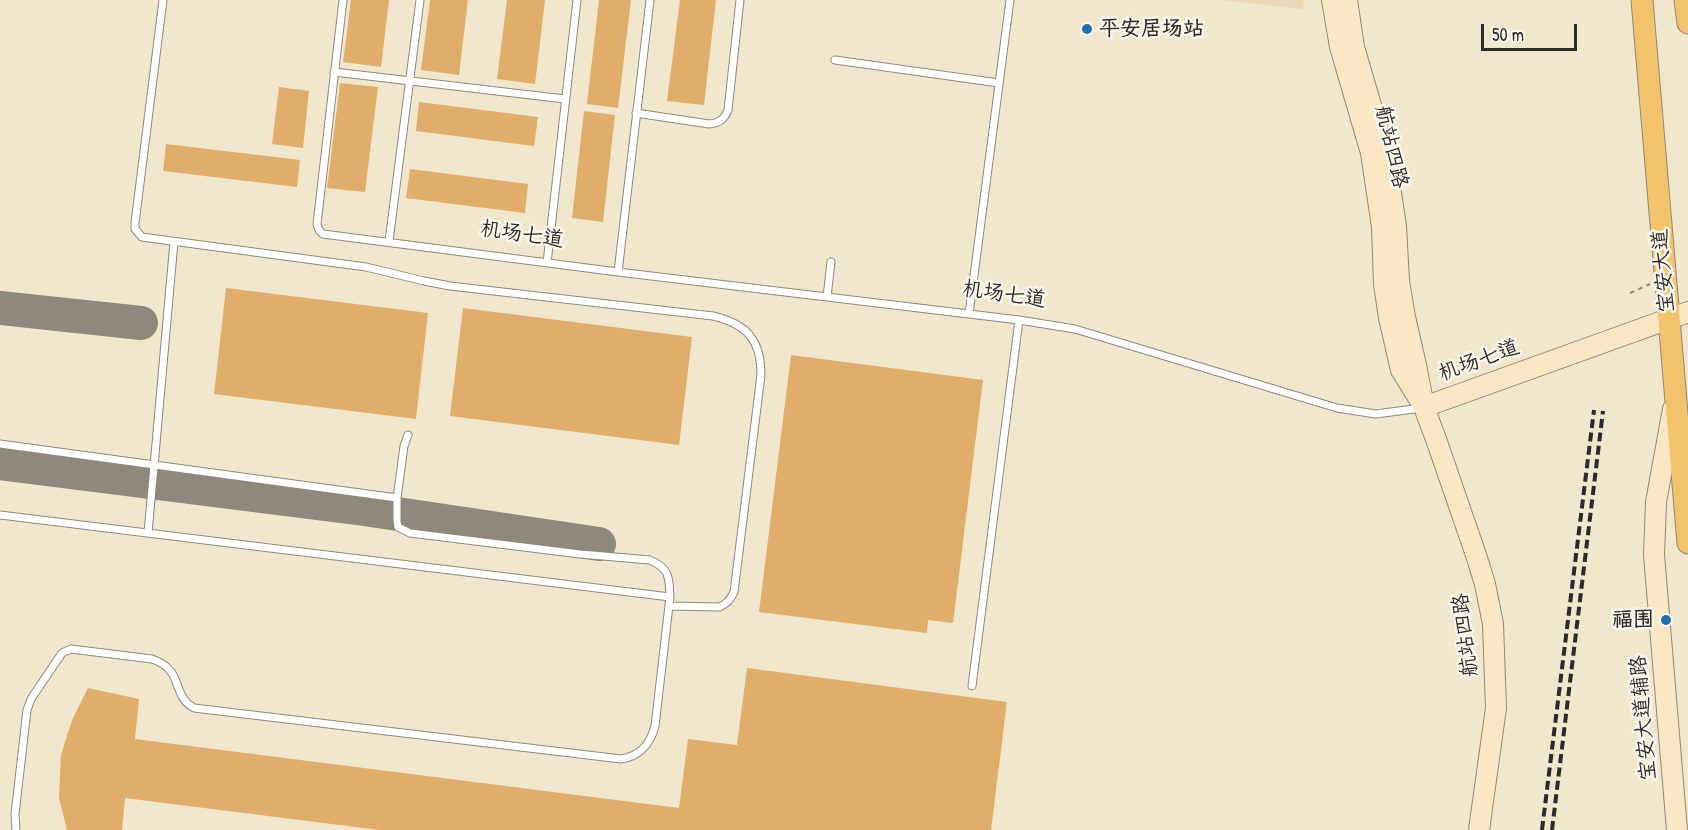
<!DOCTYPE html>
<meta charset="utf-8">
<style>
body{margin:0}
#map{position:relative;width:1688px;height:830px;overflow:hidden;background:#f0e7cc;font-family:"Patrick Hand",sans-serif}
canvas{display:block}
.scale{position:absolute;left:1481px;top:24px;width:96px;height:27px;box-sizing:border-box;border:3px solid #2b2b2b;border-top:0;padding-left:8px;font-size:18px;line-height:21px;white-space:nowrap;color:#2b2b2b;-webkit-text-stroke:4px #fbf7ec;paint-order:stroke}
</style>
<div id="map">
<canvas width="1688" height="830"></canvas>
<div class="scale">50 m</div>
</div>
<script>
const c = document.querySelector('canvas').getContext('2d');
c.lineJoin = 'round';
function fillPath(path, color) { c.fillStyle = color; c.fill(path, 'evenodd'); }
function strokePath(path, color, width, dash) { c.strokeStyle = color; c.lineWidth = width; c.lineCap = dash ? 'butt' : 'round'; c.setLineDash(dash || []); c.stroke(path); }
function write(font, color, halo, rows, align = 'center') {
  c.font = font + ' "Patrick Hand","LXGW WenKai TC",sans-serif'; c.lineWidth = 5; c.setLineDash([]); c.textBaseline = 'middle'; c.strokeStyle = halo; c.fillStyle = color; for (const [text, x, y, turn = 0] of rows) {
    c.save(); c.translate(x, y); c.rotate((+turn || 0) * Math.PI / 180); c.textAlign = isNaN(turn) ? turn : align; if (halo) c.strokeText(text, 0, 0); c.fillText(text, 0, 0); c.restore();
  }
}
const built = new Path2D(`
 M1220,0H1304L1303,9Z`);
const taxiway = new Path2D(`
 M0,308L141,323
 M0,463L364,509L599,544`);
const building = new Path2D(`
 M351,0H389L381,67L343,62Z
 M430,0H468L459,75L421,70Z
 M507,0H545L535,84L497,79Z
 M599,0H631L618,108L587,104Z
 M680,0H716L704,105L667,101Z
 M340,83L378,87L365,192L327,188Z
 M279,87L309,91L303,148L272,144Z
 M419,102L538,117L534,146L416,131Z
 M584,111L615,115L603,222L572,218Z
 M166,144L300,160L297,187L163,171Z
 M410,169L528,184L525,213L406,198Z
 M226,288L428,313L416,419L214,394Z
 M463,308L692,337L679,445L450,416Z
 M791,355L983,380L953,623L928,620L927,633L759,612Z
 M747,668L1007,702L991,830H379L125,798L122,830H67L59,798L61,755L72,720L88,688L139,699L135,739L679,808L688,739L737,745Z`);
const path = new Path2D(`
 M1630,293L1650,284`);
const lane = new Path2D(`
 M163,0L135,223V229L142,237L366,267L424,281L450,286L713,316C747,324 761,340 761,375L734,592C730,600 727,604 719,607L669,606
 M343,0L317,224L319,230L323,234L618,272L1019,320L1075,329L1337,408L1376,414L1421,408
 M835,60L999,83
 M334,72L565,99
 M636,113L709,124C719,123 724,120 728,110L740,0
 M389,241L420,0
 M547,263L577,0
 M618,272L650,0
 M827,297L831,262
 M969,314L1010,0
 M0,444L397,498V521L398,527L410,533L580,554L650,560C670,569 669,577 670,597L655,726C650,745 640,756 621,759L194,708C171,696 185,670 152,659L71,649L62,653L31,699L27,710L15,814L16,830
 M397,498L404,446L408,435
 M0,515L670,597
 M148,533L174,242
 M972,686L1019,320`);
const secondary = new Path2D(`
 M1332,0L1340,47L1371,153L1382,227L1384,284L1389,318L1401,370L1424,407L1437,442L1476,555L1485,584L1493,624L1496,708L1479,830
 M1347,0L1354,47L1385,153L1396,226L1399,281L1405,317L1416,365L1422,396
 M1424,407L1688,312
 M1673,409L1656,502L1654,555L1677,830`);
const primary = new Path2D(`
 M1642,0L1688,543
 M1685,0L1688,23`);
const rail = new Path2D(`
 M1542,830L1594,410
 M1552,830L1603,411`);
const markers = [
 [1087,29,6,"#1f6fb2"],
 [1666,620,6,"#1f6fb2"]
];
const poiNames = [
 ["平安居场站",1099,29],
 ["福围",1654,620,"right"]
];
const streetNames = [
 ["航站四路",1391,147,77],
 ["机场七道",522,235,8],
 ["宝安大道",1664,271,-95],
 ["机场七道",1004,295,8],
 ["机场七道",1479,361,-20],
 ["航站四路",1466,635,-97],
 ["宝安大道辅路",1644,718,-95]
];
fillPath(built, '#ead8ba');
strokePath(taxiway, '#8e897c', 34);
fillPath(building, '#e0ad6b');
strokePath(lane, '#8e897c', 9);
strokePath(secondary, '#8e897c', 22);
strokePath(primary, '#8e897c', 23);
strokePath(path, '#8e897c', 2, [4.5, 4.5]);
strokePath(lane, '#fff', 7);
strokePath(secondary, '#fae7c3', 20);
strokePath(primary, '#f2c36a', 21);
strokePath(rail, '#2b2b2b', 4, [9, 4.5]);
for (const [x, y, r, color] of markers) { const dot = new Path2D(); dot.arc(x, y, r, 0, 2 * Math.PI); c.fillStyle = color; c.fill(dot); strokePath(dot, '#fbf7ec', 2); }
write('bold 21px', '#2b2b2b', '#fbf7ec', poiNames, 'left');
write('21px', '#2b2b2b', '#fbf7ec', streetNames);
</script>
